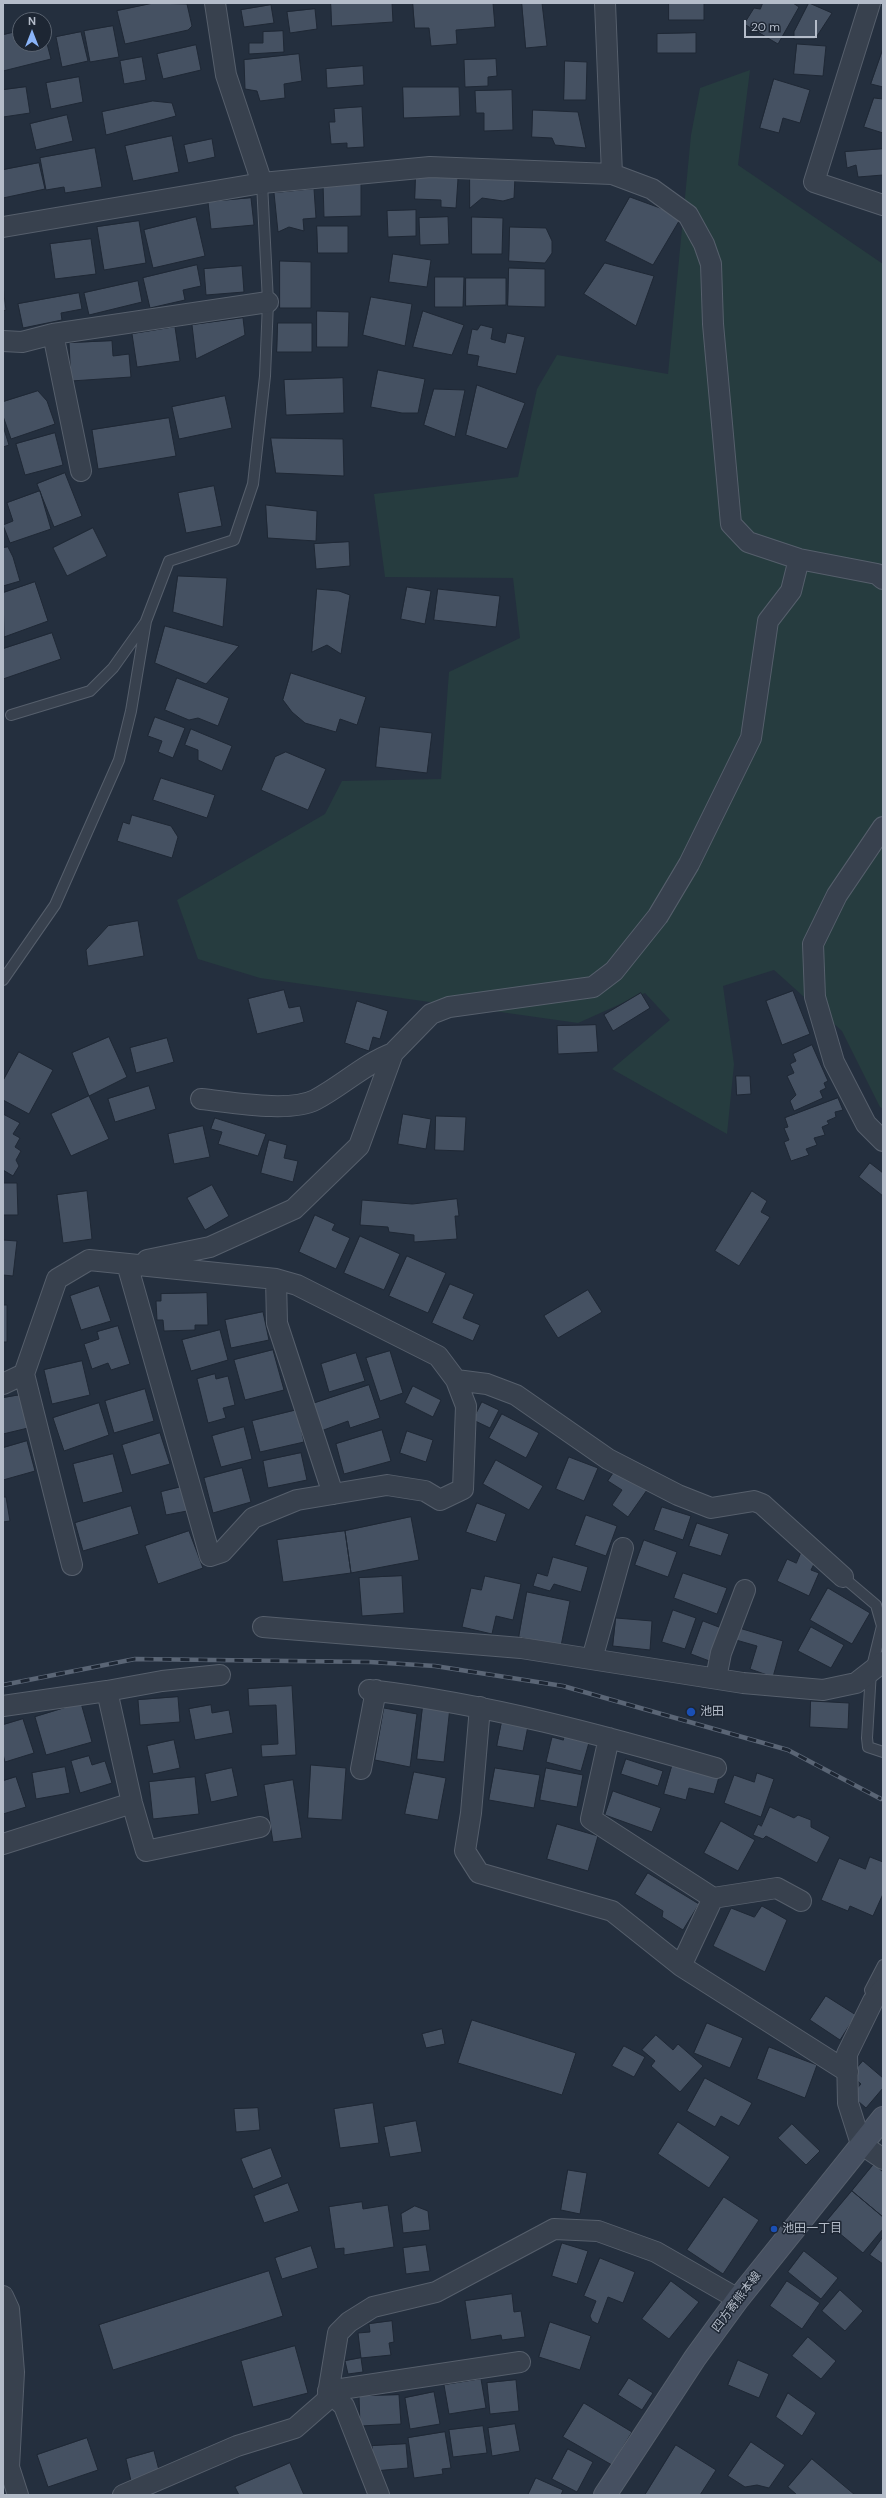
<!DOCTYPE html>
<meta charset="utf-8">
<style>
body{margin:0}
#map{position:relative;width:886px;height:2498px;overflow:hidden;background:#242f3e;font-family:"DM Sans",sans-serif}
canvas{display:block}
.frame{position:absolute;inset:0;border:4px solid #b4bcc9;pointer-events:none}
.north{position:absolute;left:12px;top:12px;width:40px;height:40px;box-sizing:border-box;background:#1d2633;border:1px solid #59626f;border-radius:50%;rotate:0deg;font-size:11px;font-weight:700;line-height:16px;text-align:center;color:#b4bcc9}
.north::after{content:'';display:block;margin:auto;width:14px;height:18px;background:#8ab4f8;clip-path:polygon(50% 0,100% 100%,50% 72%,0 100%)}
.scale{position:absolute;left:744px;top:20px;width:73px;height:18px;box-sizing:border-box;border:2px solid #b4bcc9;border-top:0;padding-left:5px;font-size:12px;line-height:14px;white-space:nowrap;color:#b4bcc9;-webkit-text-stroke:3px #1d2633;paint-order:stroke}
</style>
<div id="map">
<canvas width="886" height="2498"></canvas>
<div class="frame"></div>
<div class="north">N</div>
<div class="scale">20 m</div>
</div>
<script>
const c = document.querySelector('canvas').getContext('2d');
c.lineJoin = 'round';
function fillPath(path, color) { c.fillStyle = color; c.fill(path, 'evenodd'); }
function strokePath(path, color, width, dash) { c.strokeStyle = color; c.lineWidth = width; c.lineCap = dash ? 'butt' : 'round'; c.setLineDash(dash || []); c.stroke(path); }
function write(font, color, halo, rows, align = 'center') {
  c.font = font + ' "DM Sans","Noto Sans JP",sans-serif'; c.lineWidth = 3; c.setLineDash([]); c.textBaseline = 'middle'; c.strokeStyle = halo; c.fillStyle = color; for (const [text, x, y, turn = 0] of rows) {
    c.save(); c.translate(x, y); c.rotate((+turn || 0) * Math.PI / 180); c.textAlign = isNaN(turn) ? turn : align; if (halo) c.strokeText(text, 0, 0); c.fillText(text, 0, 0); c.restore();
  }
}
const green = new Path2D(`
 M750,70L738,165L883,264V1109L880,1107L842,1031L774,970L723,986L734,1064L727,1134L612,1069L670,1020L645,993L578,1023L260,978L198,959L177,900L325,814L342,781L441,779L449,672L520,638L513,578L385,577L374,494L518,477L537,389L557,355L668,374L691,135L700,88Z`);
const building = new Path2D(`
 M154,3L187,4L192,26L188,30L125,44L117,11Z
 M331,3H392L393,22L332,26Z
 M413,3H493L495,27L456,30L457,44L431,46L429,28H415Z
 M522,3H542L547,46L526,48Z
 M669,3H704V20H669Z
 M763,3H793L799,7L778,44L744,24L754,8L760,9Z
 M809,3L832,13L815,39H794V32Z
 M271,5L274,23L244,27L241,10Z
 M315,9L317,29L290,33L287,12Z
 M113,26L119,57L90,62L84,31Z
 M20,31V44H44V32L51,59L3,71V35Z
 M283,31L284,52L249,54V43H263V32Z
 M81,32L88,61L62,67L56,37Z
 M696,33V53H657V34Z
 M797,44L826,46L823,76L794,74Z
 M196,45L201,70L163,79L157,54Z
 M883,49V87L871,84Z
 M299,54L302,81L284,84L285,98L260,101L257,91L245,89L244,60Z
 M142,57L146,80L124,84L120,61Z
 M496,59L497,76L488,77V86L465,87L464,60Z
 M565,61L587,62L586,100H564Z
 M363,66L364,85L327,88L326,69Z
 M79,77L83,102L51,109L46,83Z
 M774,79L810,90L800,123L783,118L779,133L760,128Z
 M26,87L30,113L3,117V90Z
 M403,87H459L460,116L404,118Z
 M512,90L513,130L484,131V113H476L475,91Z
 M874,98L883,99V133L864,127Z
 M153,101L172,103L176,116L106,135L102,112Z
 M362,107L364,147L347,148V143L331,144L329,122H335L334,109Z
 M533,110L578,112L586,148L555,145L552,138L532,137Z
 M67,115L73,141L36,150L30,124Z
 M172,136L179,172L133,181L125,146Z
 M212,139L215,157L188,163L184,145Z
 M95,148L102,187L65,193L64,187L46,190L40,158Z
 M883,149V175L858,177L856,165L847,168L845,152Z
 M39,163L45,189L3,198V170Z
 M416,172L450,174L458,179L456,208L441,207V200L415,199Z
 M470,176L515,177L514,198L503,201L482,198L470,208Z
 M361,181V216L324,217L323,182Z
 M314,189L316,218L303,219L304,231L289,227L278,232L274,193Z
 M630,197L682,216L653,265L605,241Z
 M251,198L254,225L211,229L208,202Z
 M416,210V236L388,237L387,211Z
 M196,217L205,256L153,268L144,230Z
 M448,217L449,244L420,245L419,218Z
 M472,217L503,218L502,254H472Z
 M139,221L146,263L104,270L97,227Z
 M317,226H348V253H318Z
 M510,227L546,228L552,241V253L545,263L509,261Z
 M91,239L96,274L55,279L50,244Z
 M393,254L431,260L427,287L389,282Z
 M280,261L311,262V308H280Z
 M605,263L654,276L636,326L584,294Z
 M197,265L201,286L183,290L185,300L150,308L143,278Z
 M242,266L244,292L206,295L204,269Z
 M509,268L545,269V307L508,306Z
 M435,277H464L463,307H435Z
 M466,278H506V305L466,306Z
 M138,281L142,302L89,315L84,293Z
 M3,287L6,310L3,311Z
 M79,293L82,309L61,313L62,320L23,328L18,304Z
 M371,297L412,304L405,346L363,335Z
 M317,311L349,312L348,347H317Z
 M423,311L464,325L452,355L413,347Z
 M243,318L245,335L196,359L192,325Z
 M278,323H312V352H277Z
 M481,325L493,328L491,339L505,343L507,333L525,337L516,374L477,366L479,356L467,354L472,329L477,330Z
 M175,327L180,361L137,367L132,334Z
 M112,341L113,356L129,354L131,377L71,381L69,343Z
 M378,370L425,379L418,413H402L371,407Z
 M343,378L344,413L286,415L284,380Z
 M477,385L525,403L507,449L466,435Z
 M434,389L465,390L455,437L424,425Z
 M38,391L47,401L55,424L11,439L3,416V402Z
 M225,396L232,428L179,439L172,407Z
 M169,418L176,456L98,469L92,430Z
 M3,426L9,445L3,447Z
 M55,433L63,465L25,475L16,444Z
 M271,438L343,439L344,476L276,473Z
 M65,473L82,516L54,527L37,484Z
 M214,486L222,526L186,533L178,493Z
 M40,491L51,529L10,543L3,525L13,521L7,503Z
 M266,505L317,511L316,541L268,538Z
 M93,528L107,556L67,576L53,548Z
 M349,542L350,566L316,569L314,544Z
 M8,547L13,557L20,581L3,586V548Z
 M178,576L227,578L223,627L173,612Z
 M35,582L48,621L4,637L3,593Z
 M407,587L431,591L425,624L401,619Z
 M317,589L339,591L350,595L341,654L327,645L312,652Z
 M438,589L500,596L496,627L434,620Z
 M165,626L239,646L206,684L155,663Z
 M52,633L61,659L3,679V649Z
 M291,673L366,697L357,725L340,719L336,732L305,723L292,712L283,700Z
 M177,678L229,698L218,726L198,718L189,720L165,710Z
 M155,717L185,728L173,758L158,752L162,741L148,736Z
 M380,727L432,733L427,773L376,767Z
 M191,729L232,746L222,771L198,760V750L185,745Z
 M286,752L326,769L308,810L261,790L275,757Z
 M161,778L215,795L207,818L153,800Z
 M132,815L171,826L178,837L172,858L117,841L123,822L129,824Z
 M138,921L144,956L88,966L86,950L108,926Z
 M284,990L289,1008L300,1006L304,1022L257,1034L248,999Z
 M793,991L810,1034L782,1045L766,1001Z
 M641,993L650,1008L613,1031L604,1015Z
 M357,1001L388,1011L380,1039L373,1037L369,1051L345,1043Z
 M596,1025L598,1052L558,1054L557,1026Z
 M109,1037L127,1077L89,1096L72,1053Z
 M167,1038L174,1062L136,1073L130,1048Z
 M812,1045L828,1081L824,1083L826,1088L820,1091L823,1098L794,1111L790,1101L796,1095L787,1076L794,1073L790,1064L796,1061L793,1054Z
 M19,1052L53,1070L29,1114L3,1100V1081Z
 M736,1076H750L751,1094L737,1095Z
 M149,1086L156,1109L115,1122L108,1099Z
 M89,1096L109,1139L71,1156L51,1114Z
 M838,1098L843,1110L835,1112L836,1117L827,1121L829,1124L822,1127L825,1135L814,1138L817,1145L806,1149L809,1155L791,1161L784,1142L789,1140L784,1128L788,1127L785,1118Z
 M3,1114L20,1123L13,1134L20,1138L15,1147L21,1151L16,1160L19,1166L13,1176L3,1170Z
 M403,1114L431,1119L426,1149L398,1144Z
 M436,1116L466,1117L464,1151L435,1150Z
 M215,1118L266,1134L258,1156L218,1144L222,1132L211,1129Z
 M203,1126L210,1157L174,1164L168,1134Z
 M269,1140L287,1145L284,1158L298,1161L293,1182L261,1173Z
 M870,1163L883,1173V1196L859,1177Z
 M3,1183H17L18,1215H3Z
 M212,1185L229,1216L205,1230L187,1198Z
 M87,1191L92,1239L63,1243L57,1195Z
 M752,1191L767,1201L761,1212L770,1217L739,1266L715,1251Z
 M457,1199L459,1216H455L457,1239L414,1242V1235L389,1232L388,1227L360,1225L362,1200L412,1204Z
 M315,1215L335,1224L332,1230L350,1238L336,1269L299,1252Z
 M360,1236L400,1254L384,1290L344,1273Z
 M3,1240L17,1241L13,1276L3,1275Z
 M407,1256L446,1273L428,1313L389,1296Z
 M450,1284L474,1294L463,1318L480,1325L473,1341L432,1323Z
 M99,1286L111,1321L81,1330L70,1296Z
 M588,1290L602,1312L558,1338L544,1316Z
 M207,1293L208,1325H195V1330L164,1331L163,1320H157L156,1301H161V1294Z
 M3,1305H7V1342H3Z
 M263,1312L269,1340L231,1348L225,1320Z
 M118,1326L130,1364L111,1370L108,1363L92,1369L84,1344L99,1339L97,1332Z
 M220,1330L228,1360L191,1371L182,1340Z
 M273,1350L284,1390L245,1400L234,1360Z
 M390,1351L403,1393L380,1401L366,1358Z
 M356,1353L365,1381L329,1392L321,1364Z
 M82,1361L90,1395L52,1404L44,1370Z
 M215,1374L216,1379L228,1376L235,1405L223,1408L226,1418L208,1423L197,1379Z
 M369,1385L380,1418L350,1428L348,1421L321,1431L312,1404Z
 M413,1386L441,1400L433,1417L405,1403Z
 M145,1389L154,1421L114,1433L105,1401Z
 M20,1395L28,1428L3,1434V1398Z
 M482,1402L499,1410L490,1428L473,1420Z
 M99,1403L109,1435L64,1451L53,1418Z
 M297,1410L304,1442L260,1452L252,1421Z
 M502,1414L539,1433L526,1458L489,1438Z
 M244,1427L252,1459L221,1467L212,1436Z
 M382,1430L391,1461L344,1474L336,1444Z
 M407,1431L433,1440L426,1462L400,1453Z
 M160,1433L170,1464L131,1475L122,1445Z
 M27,1441L35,1471L3,1480V1448Z
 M301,1453L307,1480L268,1488L263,1461Z
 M113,1454L123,1492L83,1503L73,1464Z
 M569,1457L598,1468L584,1501L556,1489Z
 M496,1460L543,1486L529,1510L483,1484Z
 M242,1468L251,1502L213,1513L204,1478Z
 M616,1469L647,1490L628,1517L612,1505L622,1490L608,1481Z
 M181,1487L187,1511L166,1515L161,1492Z
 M3,1497H6L10,1521L3,1522Z
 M477,1503L506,1514L496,1542L466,1532Z
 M131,1506L139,1534L83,1551L75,1523Z
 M662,1507L691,1516L683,1540L654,1530Z
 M586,1515L617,1526L606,1556L575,1545Z
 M411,1517L419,1560L351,1573L345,1531Z
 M697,1523L729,1534L721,1556L689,1546Z
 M189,1531L203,1568L158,1584L145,1546Z
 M345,1531L351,1573L283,1582L277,1540Z
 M644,1540L677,1552L668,1577L635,1565Z
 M801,1553L816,1560L811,1570L819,1573L809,1596L777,1581L787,1559L796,1563Z
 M553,1557L588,1567L581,1592L554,1584L550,1591L533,1586L537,1573L547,1576Z
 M683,1573L727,1588L717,1614L674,1598Z
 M402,1576L404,1613L362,1616L359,1578Z
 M485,1576L521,1584L513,1620L496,1616L492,1634L462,1627L471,1588L481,1590Z
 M828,1588L870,1613L852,1644L810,1620Z
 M527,1592L570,1601L561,1646L519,1637Z
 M673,1610L696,1618L685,1649L662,1642Z
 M616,1618L652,1621L650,1650L613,1646Z
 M703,1621L724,1629L712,1662L691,1654Z
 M811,1627L844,1645L831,1668L798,1651Z
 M739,1628L783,1641L773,1677L750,1669L757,1646L736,1640Z
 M292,1686L296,1755L262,1757L261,1745L278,1744L276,1705L249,1706L248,1689Z
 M178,1697L180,1722L140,1725L138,1700Z
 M811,1701L849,1703L848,1729L810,1727Z
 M81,1703L92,1742L46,1755L35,1717Z
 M211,1705L212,1713L229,1710L233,1733L195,1740L189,1709Z
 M423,1705L450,1707L444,1762L417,1759Z
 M384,1708L417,1714L410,1767L375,1760Z
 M23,1719L34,1753L5,1762L3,1754V1725Z
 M502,1721L528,1726L523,1751L497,1746Z
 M565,1732L590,1739L581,1771L546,1762L552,1737L563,1740Z
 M174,1740L180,1768L153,1774L147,1746Z
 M89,1756L92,1765L105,1761L112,1783L80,1793L71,1761Z
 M626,1759L663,1771L658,1786L621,1774Z
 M311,1765L346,1768L342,1820L308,1818Z
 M672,1766L719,1777L714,1794L689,1788L686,1800L664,1794Z
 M65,1767L70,1793L36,1799L32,1773Z
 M232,1768L238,1796L211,1802L205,1774Z
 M495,1768L540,1775L534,1808L489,1800Z
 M546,1768L583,1775L577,1807L540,1800Z
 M414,1772L446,1778L438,1820L405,1814Z
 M757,1773L774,1779L761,1817L724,1803L734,1775L754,1782Z
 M16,1777L26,1807L3,1814V1781Z
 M195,1777L199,1814L153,1819L149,1782Z
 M293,1780L302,1838L273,1842L264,1785Z
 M613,1791L661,1808L652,1832L605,1815Z
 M770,1807L794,1818L798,1815L811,1820V1827L830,1837L817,1863L766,1836L763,1839L753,1835L758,1824L761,1826Z
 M721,1821L755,1840L738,1871L704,1853Z
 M557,1824L598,1836L588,1871L547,1859Z
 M870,1857L883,1862V1894L873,1916L850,1906L848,1911L821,1900L839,1858L865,1869Z
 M648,1873L699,1904L683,1930L662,1917L663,1911L635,1894Z
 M762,1906L787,1920L765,1972L713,1946L731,1908L754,1917Z
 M826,1996L856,2015L840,2040L810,2020Z
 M472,2020L576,2053L562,2095L458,2063Z
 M707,2023L743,2038L730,2068L694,2053Z
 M442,2029L445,2044L426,2048L422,2034Z
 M656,2035L673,2050L678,2044L703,2066L680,2092L651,2066L655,2061L642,2050Z
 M624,2046L645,2057L634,2077L612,2066Z
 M769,2047L817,2065L805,2098L757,2079Z
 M863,2061L883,2078V2088L866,2108L851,2095L861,2084L851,2075Z
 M705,2078L752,2103L739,2126L721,2116L715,2127L687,2111Z
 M373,2103L379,2143L340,2148L334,2109Z
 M258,2108L260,2130L236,2132L234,2109Z
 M416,2121L422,2152L390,2157L384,2127Z
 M678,2122L730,2157L709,2188L658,2154Z
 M792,2124L820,2151L806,2165L778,2138Z
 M271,2148L282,2177L253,2189L241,2159Z
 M874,2164L883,2172V2217L852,2191Z
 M568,2170L587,2173L580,2214L561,2210Z
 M288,2183L299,2211L264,2223L254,2196Z
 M852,2191L883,2217V2229L863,2253L826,2222Z
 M724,2197L759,2220L723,2274L687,2250Z
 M362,2202L363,2209L388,2205L394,2247L344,2255V2248L335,2249L329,2207Z
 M415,2206L428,2211L430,2230L403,2233L401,2214Z
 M883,2237V2264L870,2255Z
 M562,2243L588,2251L577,2284L552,2276Z
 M426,2245L430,2271L406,2274L403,2248Z
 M311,2246L318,2268L282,2279L275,2258Z
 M804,2251L838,2278L821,2299L788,2272Z
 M600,2258L635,2272L623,2303L608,2297L598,2324L592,2321L590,2316L596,2301L584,2296Z
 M269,2271L283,2316L113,2370L99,2325Z
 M671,2281L699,2302L669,2339L642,2319Z
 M787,2281L820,2303L802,2329L770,2306Z
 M840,2290L863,2311L845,2331L822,2311Z
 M512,2294L514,2312L521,2311L525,2337L502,2340L501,2335L471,2340L465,2301Z
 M392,2321L394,2342L389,2343L391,2355L361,2358L358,2333L370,2332L369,2324Z
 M550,2322L591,2336L580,2370L539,2357Z
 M808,2337L836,2361L821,2379L792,2356Z
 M295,2346L308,2393L253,2407L241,2361Z
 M361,2358L363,2372L348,2374L345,2361Z
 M738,2360L769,2374L759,2398L728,2385Z
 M629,2378L653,2393L642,2410L618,2395Z
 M481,2379L486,2408L449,2414L444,2385Z
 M516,2380L519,2411L490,2414L487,2383Z
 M434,2392L440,2424L410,2429L405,2398Z
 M788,2393L816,2413L802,2436L776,2417Z
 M399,2395L401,2424L360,2426L359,2396Z
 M584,2403L632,2432L612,2465L563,2437Z
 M515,2424L520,2451L492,2456L488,2428Z
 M483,2426L487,2453L453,2457L449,2430Z
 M445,2432L451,2468L442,2469L443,2474L414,2478L408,2438Z
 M87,2438L98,2470L48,2487L37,2455Z
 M751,2442L785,2465L769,2488L757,2485L745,2487L728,2476Z
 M406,2444L408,2468L374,2471L372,2446Z
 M676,2445L716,2470L700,2495H645Z
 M568,2449L593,2462L577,2492L552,2479Z
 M154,2451L160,2474L131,2481L126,2459Z
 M812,2459L855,2495H797L788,2487Z
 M290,2463L304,2495H239L235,2487Z
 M536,2478L563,2490L561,2495H528Z`);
const lane = new Path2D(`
 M11,715L90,691L113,668L145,623
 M3,980L55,905L119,760L131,711L146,621L169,561L234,540L253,484L265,376L268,302L262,183
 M843,1577L876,1605L882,1626L871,1671L867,1738L868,1747L883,1752
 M873,1999L870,1990L883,1965`);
const street = new Path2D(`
 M215,3L226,75L262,183
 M605,3L612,174
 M870,3L814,182L883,205
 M3,227L262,183L430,167L612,174L652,189L688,215L704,244L711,264L713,324L731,524L748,542L799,559L877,574L883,579
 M3,341L22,342L53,334
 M81,471L53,334L268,302
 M883,827L837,895L813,944L815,997L834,1062L866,1124L883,1141
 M201,1099C231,1102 289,1113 315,1100C342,1086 364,1064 393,1053
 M147,1260L210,1247L294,1209L359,1146L393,1053L431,1014L449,1007L593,987L614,971L658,916L689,864L751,738L768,621L791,591L799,559
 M276,1279L277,1323L333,1494
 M24,1374L72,1565
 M456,1380L487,1384L516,1395L608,1459L678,1495L711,1508L754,1501L762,1504L843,1577
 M3,1384L24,1374L57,1279L89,1260L276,1279L297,1285L438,1356L456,1380L466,1406L463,1489L440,1500L425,1491L387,1485L297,1500L253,1518L222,1552L210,1556L127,1264
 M263,1627L521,1648L743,1683L823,1690L856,1683L883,1662
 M592,1659L623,1548
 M716,1678L721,1653L745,1590
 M369,1690C488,1704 602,1735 716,1768
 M107,1691L162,1681L220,1675
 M3,1706L107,1691L132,1803L146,1851L260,1827
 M480,1707L471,1813L465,1851L479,1873L612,1911L681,1966L848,2072
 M609,1738L591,1819L713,1898L777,1888L801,1901
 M361,1769L376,1690
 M3,1844L132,1803
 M681,1966L713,1898
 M883,1988L873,2001L847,2054L848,2103L861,2144L883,2159
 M3,2296L9,2309L14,2372L9,2467L18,2495
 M328,2391L520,2362
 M328,2391L344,2406L379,2495
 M123,2495L237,2446L295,2428L327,2400L338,2333L349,2322L373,2307L436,2292L554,2229L598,2231L656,2252L738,2299`);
const secondary = new Path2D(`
 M605,2495L695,2358L738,2299L883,2118`);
const rail = new Path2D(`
 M3,1685L135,1659L370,1662L435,1666L563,1686L788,1750L881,1799`);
const markers = [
 [691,1712,5,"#1a4fb4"],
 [774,2229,4,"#1a4fb4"]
];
const poiNames = [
 ["池田",700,1712],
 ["池田一丁目",782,2229]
];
const streetNames = [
 ["四方寄熊本線",737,2302,-53]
];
fillPath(green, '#263c3f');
fillPath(building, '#455162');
strokePath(building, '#1f2835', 1);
strokePath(lane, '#565f6c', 12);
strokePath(street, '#565f6c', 22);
strokePath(secondary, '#565f6c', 24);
strokePath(lane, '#38414e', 10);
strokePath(street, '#38414e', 20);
strokePath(secondary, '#465061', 22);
strokePath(rail, '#5a6575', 4.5);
strokePath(rail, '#1d2633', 3, [9]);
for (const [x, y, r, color] of markers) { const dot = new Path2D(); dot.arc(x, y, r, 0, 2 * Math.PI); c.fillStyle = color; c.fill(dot); strokePath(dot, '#1d2633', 1.5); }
write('12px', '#b4bcc9', '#1d2633', poiNames, 'left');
write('12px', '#b4bcc9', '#1d2633', streetNames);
</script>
